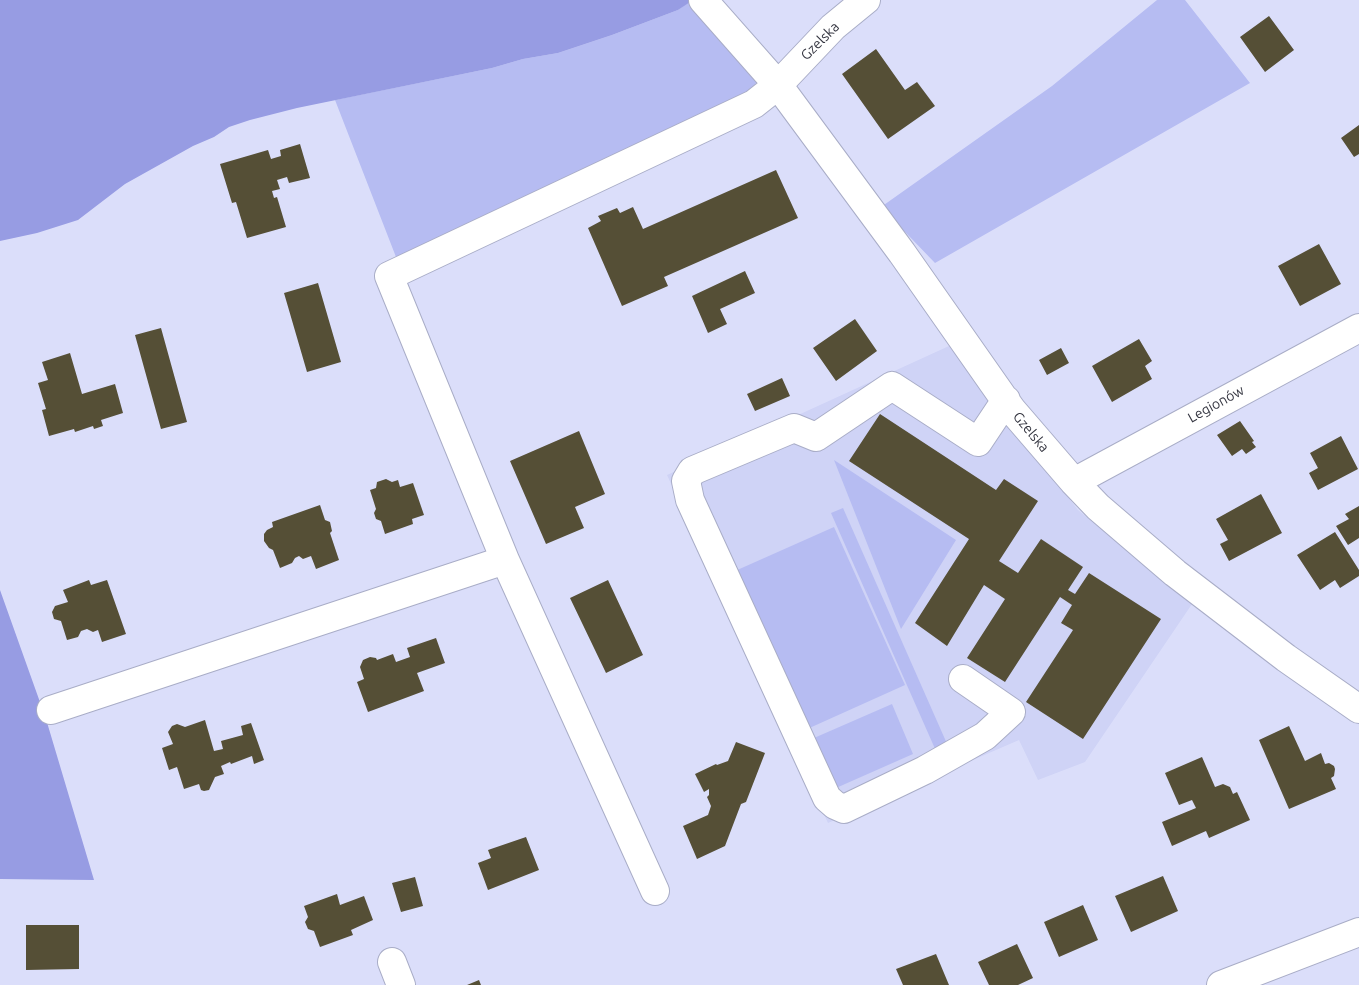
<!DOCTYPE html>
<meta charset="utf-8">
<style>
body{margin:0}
canvas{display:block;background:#dbdefa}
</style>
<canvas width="1359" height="985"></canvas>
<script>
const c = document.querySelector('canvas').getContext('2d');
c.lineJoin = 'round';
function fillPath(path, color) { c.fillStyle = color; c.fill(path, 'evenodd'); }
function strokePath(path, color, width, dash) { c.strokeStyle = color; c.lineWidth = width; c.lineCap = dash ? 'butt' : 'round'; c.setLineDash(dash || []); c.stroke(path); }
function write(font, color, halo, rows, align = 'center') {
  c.font = font + ' Ubuntu,sans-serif'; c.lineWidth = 5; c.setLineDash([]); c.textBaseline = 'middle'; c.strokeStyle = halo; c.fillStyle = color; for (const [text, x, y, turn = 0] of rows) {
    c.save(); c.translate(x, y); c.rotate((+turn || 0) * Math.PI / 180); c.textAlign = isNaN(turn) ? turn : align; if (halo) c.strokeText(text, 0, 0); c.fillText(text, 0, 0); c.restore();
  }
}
const built = new Path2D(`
 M949,346L1078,510L1192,604L1085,762L1038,780L1019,740L828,823L667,475Z`);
const green = new Path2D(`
 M1157,0H1185L1250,83L935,263L881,207L1052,86Z
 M690,1L757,81L749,97L396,257L335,100L492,68L523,59L558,53L612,35L678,10Z
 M834,460L956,540L901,629Z
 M843,508L948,746L936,751L831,513Z
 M834,527L905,685L805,730L735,571Z
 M892,704L913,754L836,788L814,738Z`);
const forest = new Path2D(`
 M0,0H693L678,10L612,35L558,53L523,59L492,68L297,108L250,120L229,127L214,137L193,146L125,184L78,220L37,233L0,241Z
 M0,590L46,719L94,880L0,879Z`);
const building = new Path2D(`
 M1269,16L1294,50L1265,72L1240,37Z
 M876,49L905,90L917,82L935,106L888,139L842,74Z
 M1359,125V154L1354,157L1341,138Z
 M300,144L310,178L289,183L287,177L277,180L280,189L272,191L274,198L277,197L286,227L247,238L236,202L232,203L220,164L268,150L271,159L281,156L280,150Z
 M776,170L798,218L664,277L668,286L622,306L588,228L601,221L598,216L617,208L620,213L633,207L643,229Z
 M1319,244L1341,284L1300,306L1278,266Z
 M745,271L755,293L720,309L727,324L708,333L692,296Z
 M318,283L341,362L307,372L284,293Z
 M855,319L877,351L836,381L813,348Z
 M161,328L187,422L161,429L135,335Z
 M1139,339L1152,361L1145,366L1152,379L1112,402L1092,366Z
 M1061,348L1069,363L1047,375L1039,360Z
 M70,353L82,394L115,384L123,413L101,420L103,426L94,429L93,426L75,432L74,429L49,436L42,410L46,409L38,383L48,380L42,362Z
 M782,378L790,396L755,411L747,394Z
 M880,414L996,490L1004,479L1038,501L999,561L1018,573L1041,539L1083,567L1068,590L1075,594L1089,573L1161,619L1083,739L1026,702L1073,630L1061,623L1072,605L1060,597L1005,682L967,658L1005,599L984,585L947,646L915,623L969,539L849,461Z
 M1240,421L1254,441L1252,442L1256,447L1246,454L1242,449L1232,456L1217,435Z
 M579,431L605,494L575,507L584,528L546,544L510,461Z
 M1341,436L1358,469L1318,490L1309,473L1318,468L1310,453Z
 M386,479L392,482L398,480L400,487L413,483L424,515L412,519L413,524L385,534L381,521L376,519L374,513L376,509L370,490L376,488L377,482Z
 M1261,494L1282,533L1229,561L1220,544L1228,540L1216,519Z
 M320,505L325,520L330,522L332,531L330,533L339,560L316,569L311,556L303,559L299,556L295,558L292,563L280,568L273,550L269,548L264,541V534L267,530L273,527L272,522Z
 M1359,506V538L1348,545L1336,526L1349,519L1345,514Z
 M1335,532L1359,570V576L1340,588L1335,580L1320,590L1297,555Z
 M89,580L91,585L107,580L126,634L102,642L98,630L93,632L87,629L81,631L78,637L67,640L61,621L54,619L52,612L55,606L68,602L63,590Z
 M608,580L643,655L606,673L570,598Z
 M436,638L445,663L417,673L424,691L368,712L357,682L364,679L360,667L363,660L370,657L376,658L377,660L393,654L396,662L410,657L407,648Z
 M205,720L214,751L223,749L221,741L243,735L241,726L251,723L264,760L254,764L252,756L231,764L230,762L221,766L224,774L215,777L209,790L204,791L201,790L199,784L184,789L177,767L169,770L162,748L173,744L168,732L172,726L177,724L185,727Z
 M1289,726L1305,761L1321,753L1325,764L1329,763L1334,766L1335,769L1334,776L1331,778L1336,789L1289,809L1259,740Z
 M736,742L765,753L746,802L741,804L725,846L697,859L683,826L708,815L711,806L707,797L709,795V789L704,792L695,774L716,764L717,765L728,761Z
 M1202,757L1215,787L1223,784L1230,787L1233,794L1237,792L1250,820L1209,838L1206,831L1172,846L1162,822L1196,808L1192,800L1179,805L1165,773Z
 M526,837L539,870L488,890L478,863L491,858L488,850Z
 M1163,876L1178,911L1131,932L1115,896Z
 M415,877L423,906L401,912L392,883Z
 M337,894L340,905L364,896L373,920L351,930L353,935L320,947L314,931L308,929L305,922L308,917L304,906Z
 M1083,905L1098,940L1059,957L1044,922Z
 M26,925H79V969L26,970Z
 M1017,944L1033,978L1018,985H989L978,962Z
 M936,954L949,985H903L896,969Z
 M479,980L481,985H467Z`);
const minor = new Path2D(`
 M703,0L778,85L902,253L1012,410L1074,482L1098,507L1175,573L1286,658L1359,709
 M1074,482L1359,328
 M505,560L655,891
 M963,679L1011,712L985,736L925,770L844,809L835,805L827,798L690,500L686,481L692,471L794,428L816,437L892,386L978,442L1006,400
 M51,710L505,560L389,276L754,104L778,85L833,27L866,0
 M392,962L401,985
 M1221,985L1359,932`);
const streetNames = [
 ["Gzelska",820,41,-45],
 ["Legionów",1216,404,-29],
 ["Gzelska",1031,432,50]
];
fillPath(built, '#cfd3f6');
fillPath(green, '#b6bcf2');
fillPath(forest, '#979ce3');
fillPath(building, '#554f36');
strokePath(minor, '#a9adc7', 30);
strokePath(minor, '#fff', 28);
write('14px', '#353641', '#fff', streetNames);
</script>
